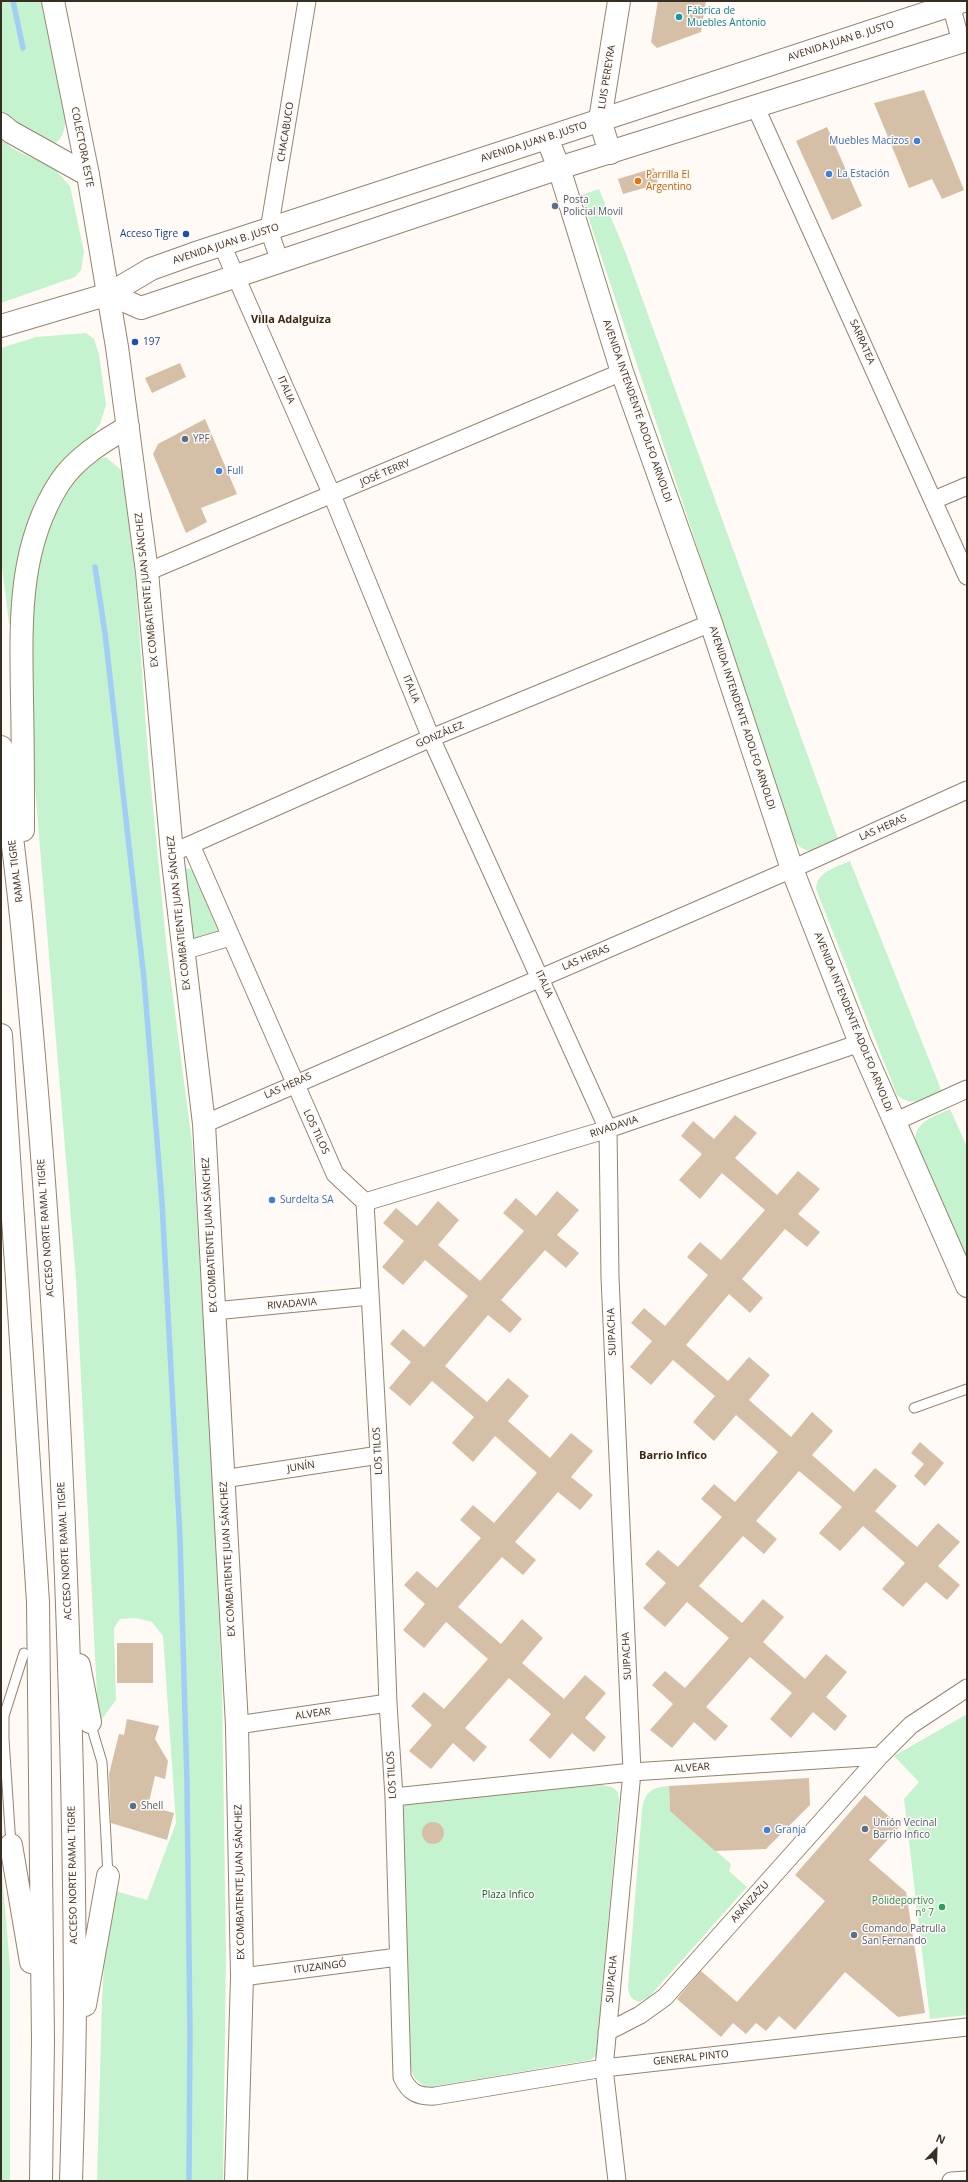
<!DOCTYPE html>
<meta charset="utf-8">
<style>
body{margin:0}
#map{position:relative;width:968px;height:2182px;overflow:hidden;background:#fffaf5;font-family:"Open Sans",sans-serif}
canvas{display:block}
.frame{position:absolute;inset:0;border:2px solid #372e24;pointer-events:none}
.north{position:absolute;left:916px;top:2130px;width:40px;height:40px;-webkit-text-stroke:3px #fffaf5;paint-order:stroke;rotate:23deg;font-size:11px;font-weight:700;line-height:16px;text-align:center;color:#372e24}
.north::after{content:'';display:block;margin:auto;width:14px;height:18px;background:#372e24;clip-path:polygon(50% 0,100% 100%,50% 72%,0 100%)}
</style>
<div id="map">
<canvas width="968" height="2182"></canvas>
<div class="frame"></div>
<div class="north">N</div>
</div>
<script>
const c = document.querySelector('canvas').getContext('2d');
c.lineJoin = 'round';
function fillPath(path, color) { c.fillStyle = color; c.fill(path, 'evenodd'); }
function strokePath(path, color, width, dash) { c.strokeStyle = color; c.lineWidth = width; c.lineCap = dash ? 'butt' : 'round'; c.setLineDash(dash || []); c.stroke(path); }
function write(font, color, halo, rows, align = 'center') {
  c.font = font + ' "Open Sans",sans-serif'; c.lineWidth = 3; c.setLineDash([]); c.textBaseline = 'middle'; c.strokeStyle = halo; c.fillStyle = color; for (const [text, x, y, turn = 0] of rows) {
    c.save(); c.translate(x, y); c.rotate((+turn || 0) * Math.PI / 180); c.textAlign = isNaN(turn) ? turn : align; if (halo) c.strokeText(text, 0, 0); c.fillText(text, 0, 0); c.restore();
  }
}
const green = new Path2D(`
 M1,1H42L66,120C64,132 62,142 49,146L1,117Z
 M1,139L13,149L54,168L70,186L84,252L81,270L75,277L1,303Z
 M599,189L625,251L838,839L818,849L808,851L800,847L794,840L581,195Z
 M86,333L94,339L99,354L106,405L100,424L88,441L60,466L13,630L9,623L1,560V348L36,337Z
 M106,457L121,470L129,489L148,755L167,951L192,1143L209,1404L222,1687L226,1956L223,2181H97L102,2001L106,1925L112,1890L147,1900L176,1823L163,1636L152,1622L136,1618L120,1619L114,1628L116,1700L102,1719L98,1715L76,1279L33,764L31,655L35,576L46,531L70,488L92,461Z
 M850,861L942,1092C926,1099 912,1108 897,1095L816,889C817,871 835,868 850,861Z
 M187,868L192,870L220,936L193,943L185,870Z
 M950,1109L967,1147V1264L915,1141C915,1121 935,1116 950,1109Z
 M967,1714V2015L930,2019L904,1799L919,1782L894,1756Z
 M596,1784L612,1787L618,1792L619,1800L596,2056L590,2060L430,2087C418,2085 414,2078 410,2067L401,1811L403,1805L408,1801Z
 M669,1786L670,1811L731,1864L729,1871L747,1887L649,1997L639,2002C631,1999 629,1996 628,1987L642,1809C645,1792 652,1787 669,1786Z
 M1,1860L10,1967V2181H1Z`);
const stream = new Path2D(`
 M13,1L23,48
 M95,567L105,633L144,979L162,1202L180,1538L187,1783L190,2034L189,2181`);
const building = new Path2D(`
 M658,1H706L701,32L657,48L651,42Z
 M924,90L964,190L942,199L932,179L909,188L874,103Z
 M827,127L862,206L832,220L796,141Z
 M654,168L658,184L623,194L618,179Z
 M180,363L186,377L152,393L145,378Z
 M205,419L237,494L201,508L207,522L186,533L153,454L158,444Z
 M735,1115L757,1133L735,1158L777,1195L798,1171L820,1189L798,1214L820,1232L807,1247L785,1229L742,1279L763,1298L750,1313L729,1294L686,1345L728,1381L749,1357L770,1375L749,1400L791,1437L812,1412L833,1431L812,1455L854,1492L875,1468L897,1486L875,1511L917,1547L938,1523L960,1542L938,1566L960,1585L947,1600L926,1582L903,1607L882,1589L905,1563L863,1526L840,1551L819,1533L842,1507L799,1471L756,1521L777,1539L764,1554L743,1536L699,1586L742,1623L763,1599L784,1617L763,1642L805,1679L826,1654L847,1672L826,1697L847,1716L835,1731L813,1712L791,1738L770,1719L792,1693L750,1657L706,1707L728,1726L715,1741L694,1722L672,1748L650,1730L673,1704L652,1685L665,1671L685,1688L729,1638L687,1602L665,1627L643,1608L666,1583L645,1564L658,1550L678,1567L722,1517L701,1499L714,1484L735,1502L778,1452L736,1415L714,1441L693,1422L715,1396L673,1360L651,1385L630,1367L652,1341L631,1323L644,1308L665,1326L708,1275L687,1257L700,1242L721,1260L765,1210L722,1173L700,1199L679,1180L702,1154L681,1136L693,1121L714,1139Z
 M557,1191L579,1210L557,1235L579,1253L566,1268L545,1250L501,1300L522,1319L510,1333L488,1315L445,1366L487,1402L508,1378L529,1396L508,1421L550,1458L571,1433L593,1451L571,1477L593,1495L580,1510L558,1492L515,1542L536,1560L523,1575L502,1557L458,1607L501,1644L522,1619L543,1638L522,1663L564,1699L585,1675L606,1693L585,1718L606,1737L594,1752L572,1733L550,1759L529,1740L551,1714L509,1678L465,1728L487,1747L474,1762L453,1743L431,1769L409,1751L432,1725L411,1706L424,1692L444,1709L488,1659L446,1622L424,1648L403,1630L425,1604L404,1585L417,1571L437,1588L481,1538L460,1520L473,1505L494,1523L537,1473L495,1436L473,1462L452,1443L474,1417L432,1381L410,1406L389,1388L411,1362L390,1344L403,1329L424,1347L468,1296L425,1260L403,1285L382,1267L404,1241L383,1223L396,1208L417,1226L438,1201L459,1220L438,1245L480,1281L524,1231L503,1213L516,1198L536,1216Z
 M920,1442L944,1463L925,1486L914,1476L924,1464L911,1453Z
 M117,1643H153V1683H117Z
 M127,1719L159,1726L155,1739L168,1761L165,1779L155,1776L148,1806L174,1813L167,1840L111,1823L109,1774L119,1734L124,1735Z
 M809,1778L810,1805L766,1849L715,1851L670,1811L669,1786Z
 M865,1795L900,1826L869,1860L906,1892L925,2013L898,2017L845,1972L795,2030L779,2016L766,2031L756,2023L746,2034L733,2023L721,2037L677,1999L701,1971L737,2002L825,1901L795,1875Z
 M422 1833a11 11 0 1 1 22 0a11 11 0 1 1-22 0Z`);
const service = new Path2D(`
 M914,1408L967,1389
 M90,1722L102,1762L108,1876
 M11,1845L4,1739V1716L24,1653`);
const minor = new Path2D(`
 M950,1L961,42
 M756,108L967,576
 M222,245L332,495L431,738L608,1129L610,1277L632,1772L604,2068L617,2181
 M280,262L269,230L307,1
 M934,500L967,486
 M147,572L622,372
 M191,845L335,1174L365,1202L379,1455L388,1703L394,1797L402,2077C409,2093 419,2097 435,2096L604,2068L967,2027
 M181,849L431,738L711,623
 M183,951L230,937
 M894,1122L967,1089
 M204,1124L792,869L967,790
 M365,1202L608,1129L860,1043
 M214,1311L370,1296
 M223,1479L379,1455
 M237,1725L388,1703
 M394,1797L632,1772L880,1756
 M242,1977L398,1957
 M607,2032L640,2015L665,1997L880,1756L911,1725L967,1688
 M951,2181L967,2180`);
const tertiary = new Path2D(`
 M53,1L88,175L117,347L147,572L172,853L204,1124L237,1725L242,1977L236,2181
 M610,153L600,120L619,1`);
const secondary = new Path2D(`
 M547,138L559,168L622,372L711,623L792,869L860,1043L967,1286
 M109,294L141,308L559,168L967,40
 M1,326L109,294L151,269L193,254L963,1`);
const motorway = new Path2D(`
 M1,124L11,132L88,175
 M1,747C8,806 16,866 22,926C57,1280 73,1637 75,1993C75,2056 73,2118 71,2181
 M23,830C23,786 23,743 22,700C21,625 17,548 60,482C76,458 103,441 128,427
 M1,1035L38,1602L43,2041L41,2181
 M79,1665L90,1722
 M11,1845L31,1962
 M85,2005L108,1876`);
const markers = [
 [679,17,4,"#0f9aa8"],
 [917,141,4,"#3f7fe0"],
 [829,174,4,"#3f7fe0"],
 [638,181,4,"#e8710a"],
 [555,206,4,"#5c6f8a"],
 [186,234,4,"#1a4fb4"],
 [135,342,4,"#1a4fb4"],
 [185,439,4,"#5c6f8a"],
 [219,471,4,"#3f7fe0"],
 [272,1200,4,"#3f7fe0"],
 [133,1806,4,"#5c6f8a"],
 [865,1829,4,"#5c6f8a"],
 [767,1830,4,"#3f7fe0"],
 [942,1907,4,"#2e9e5b"],
 [854,1935,4,"#5c6f8a"]
];
const cultureNames = [
 ["Fábrica de",687,11],
 ["Muebles Antonio",687,23]
];
const streetNames = [
 ["AVENIDA JUAN B. JUSTO",841,41,-18],
 ["LUIS PEREYRA",607,77,-81],
 ["CHACABUCO",286,132,-81],
 ["AVENIDA JUAN B. JUSTO",534,142,-18],
 ["COLECTORA ESTE",82,147,79],
 ["AVENIDA JUAN B. JUSTO",226,244,-18],
 ["SARRATEA",862,342,66],
 ["ITALIA",286,390,67],
 ["AVENIDA INTENDENTE ADOLFO ARNOLDI",637,411,71],
 ["JOSÉ TERRY",385,473,-23],
 ["EX COMBATIENTE JUAN SÁNCHEZ",147,590,-96],
 ["ITALIA",411,689,68],
 ["AVENIDA INTENDENTE ADOLFO ARNOLDI",742,718,72],
 ["GONZÁLEZ",440,735,-23],
 ["LAS HERAS",883,828,-24],
 ["RAMAL TIGRE",16,871,-97],
 ["EX COMBATIENTE JUAN SÁNCHEZ",179,913,-96],
 ["LAS HERAS",586,958,-23],
 ["ITALIA",544,984,66],
 ["AVENIDA INTENDENTE ADOLFO ARNOLDI",853,1022,68],
 ["LAS HERAS",288,1086,-24],
 ["RIVADAVIA",614,1127,-18],
 ["LOS TILOS",316,1132,65],
 ["ACCESO NORTE RAMAL TIGRE",46,1228,-94],
 ["EX COMBATIENTE JUAN SÁNCHEZ",210,1235,-93],
 ["RIVADAVIA",292,1304,-5],
 ["SUIPACHA",612,1332,-92],
 ["LOS TILOS",378,1451,-93],
 ["JUNÍN",301,1467,-9],
 ["ACCESO NORTE RAMAL TIGRE",65,1551,-93],
 ["EX COMBATIENTE JUAN SÁNCHEZ",228,1559,-93],
 ["SUIPACHA",627,1656,-93],
 ["ALVEAR",313,1714,-8],
 ["ALVEAR",692,1768,-4],
 ["LOS TILOS",392,1775,-93],
 ["ACCESO NORTE RAMAL TIGRE",73,1875,-91],
 ["EX COMBATIENTE JUAN SÁNCHEZ",240,1882,-91],
 ["ARÁNZAZU",750,1902,-48],
 ["ITUZAINGÓ",320,1967,-7],
 ["SUIPACHA",612,1979,-85],
 ["GENERAL PINTO",691,2058,-6]
];
const shopNames = [
 ["Muebles Macizos",909,141,"right"],
 ["La Estación",837,174],
 ["Full",227,471],
 ["Surdelta SA",280,1200],
 ["Granja",775,1830]
];
const foodNames = [
 ["Parrilla El",646,175],
 ["Argentino",646,187]
];
const serviceNames = [
 ["Posta",563,200],
 ["Policial Movil",563,212],
 ["YPF",193,439],
 ["Shell",141,1806],
 ["Unión Vecinal",873,1823],
 ["Barrio Infico",873,1835],
 ["Comando Patrulla",862,1929],
 ["San Fernando",862,1941]
];
const transitNames = [
 ["Acceso Tigre",178,234],
 ["197",143,342,"left"]
];
const parkNames = [
 ["Plaza Infico",508,1895]
];
const leisureNames = [
 ["Polideportivo",934,1901],
 ["n° 7",934,1913]
];
const neighbourhoodNames = [
 ["Villa Adalguiza",291,320],
 ["Barrio Infico",673,1456]
];
fillPath(green, '#c6f3cf');
strokePath(stream, '#a0cef7', 5.5);
fillPath(building, '#d6bfa7');
strokePath(service, '#97836c', 11);
strokePath(minor, '#97836c', 19);
strokePath(tertiary, '#97836c', 24);
strokePath(secondary, '#97836c', 24);
strokePath(motorway, '#97836c', 24);
strokePath(service, '#fff', 9);
strokePath(minor, '#fff', 17);
strokePath(tertiary, '#fff', 22);
strokePath(secondary, '#fff', 22);
strokePath(motorway, '#fff', 22);
for (const [x, y, r, color] of markers) { const dot = new Path2D(); dot.arc(x, y, r, 0, 2 * Math.PI); c.fillStyle = color; c.fill(dot); strokePath(dot, '#fffaf5', 1.5); }
write('10px', '#0d838f', '#fffaf5', cultureNames, 'left');
write('10px', '#372e24', '#fffaf5', streetNames);
write('10px', '#366cbe', '#fffaf5', shopNames, 'left');
write('10px', '#c56008', '#fffaf5', foodNames, 'left');
write('10px', '#4e5e75', '#fffaf5', serviceNames, 'left');
write('10px', '#164399', '#fffaf5', transitNames, 'right');
write('10px', '#136030', '#fffaf5', parkNames);
write('10px', '#27864d', '#fffaf5', leisureNames, 'right');
write('bold 11px', '#392814', '#fffaf5', neighbourhoodNames);
</script>
